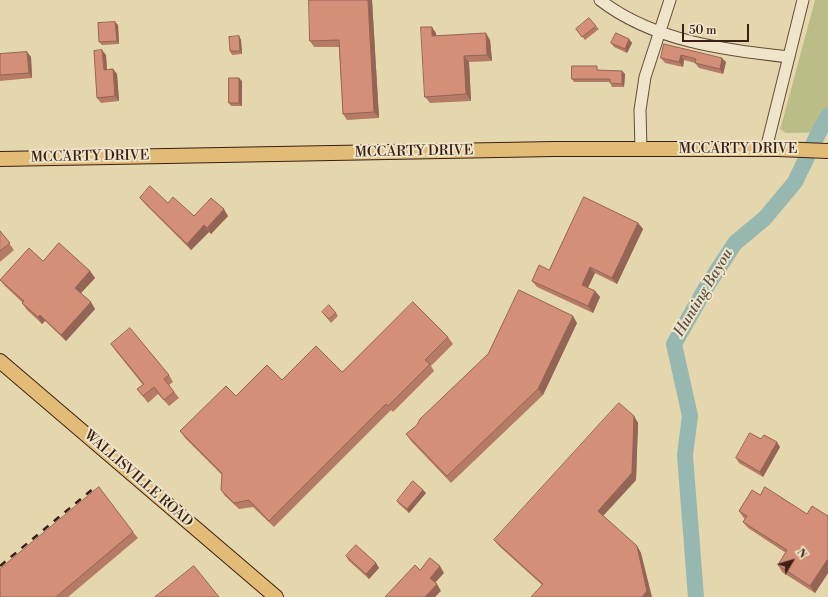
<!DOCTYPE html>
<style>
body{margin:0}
#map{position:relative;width:828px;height:597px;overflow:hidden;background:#e5d7ad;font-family:"Libre Bodoni",serif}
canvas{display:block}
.north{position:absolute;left:772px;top:541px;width:40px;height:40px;-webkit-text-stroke:3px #eee5ca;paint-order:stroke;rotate:52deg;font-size:11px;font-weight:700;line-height:16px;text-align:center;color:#3c1f14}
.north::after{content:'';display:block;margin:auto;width:14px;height:18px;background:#3c1f14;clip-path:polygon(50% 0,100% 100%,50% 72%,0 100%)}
.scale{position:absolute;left:682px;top:24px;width:67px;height:18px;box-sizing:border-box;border:2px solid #3c1f14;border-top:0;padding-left:5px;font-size:12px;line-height:14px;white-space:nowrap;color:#3c1f14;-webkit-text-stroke:3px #eee5ca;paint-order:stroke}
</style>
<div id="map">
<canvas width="828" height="597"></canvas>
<div class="north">N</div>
<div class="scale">50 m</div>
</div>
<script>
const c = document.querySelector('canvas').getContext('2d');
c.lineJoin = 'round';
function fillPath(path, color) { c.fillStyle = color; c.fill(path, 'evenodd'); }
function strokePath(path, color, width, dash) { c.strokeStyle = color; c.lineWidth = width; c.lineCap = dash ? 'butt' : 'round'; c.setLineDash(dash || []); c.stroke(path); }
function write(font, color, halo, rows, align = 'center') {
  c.font = font + ' "Libre Bodoni",serif'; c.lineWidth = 4; c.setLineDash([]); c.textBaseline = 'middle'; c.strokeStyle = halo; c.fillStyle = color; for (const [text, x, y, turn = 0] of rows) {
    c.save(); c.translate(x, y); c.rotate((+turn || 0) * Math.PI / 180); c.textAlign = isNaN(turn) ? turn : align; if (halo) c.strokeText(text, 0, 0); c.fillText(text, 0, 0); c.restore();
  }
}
const green = new Path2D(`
 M815,0H828V132L786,133L780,129L782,123Z`);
const river = new Path2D(`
 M696,597L685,455L690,416L674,344L707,286L735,243L765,218L795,182L820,130L828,116`);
const minor = new Path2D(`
 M600,0C653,41 724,50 789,57
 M766,149L803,0
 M641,150L640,110L645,77L670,0`);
const major = new Path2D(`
 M0,159L554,149H778L828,151
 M0,361L276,597`);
const rail = new Path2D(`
 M0,566L94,488`);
const wall = new Path2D(`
 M372,0L379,118L347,120L343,114L339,47H314L310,41Z
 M115,22L118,25L119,44L102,45L99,42Z
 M596,26L599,29L585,40L576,29Z
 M436,33V36L490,40L492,61L469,62L471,101L430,103L425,97Z
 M239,36L241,40L242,54L232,55L230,51Z
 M629,39L632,43L627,53L614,47L611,43Z
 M664,44L726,62L723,74L699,68L695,63L684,60L683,67L665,63L661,58Z
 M27,52L31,57L32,78L0,81V54Z
 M106,55L107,69H113L117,74L119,101L101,103L97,98Z
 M599,70L622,71L625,74L624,87H612L610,82H574L572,79Z
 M242,81V106H231L229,103Z
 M140,198L168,203L194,216H228L211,234L209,232L191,250L145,204Z
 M638,223L643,229L617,284L595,273L588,288L595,291L600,297L593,313L537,287L532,281L549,270Z
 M0,231L14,250L0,262Z
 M43,261L90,271L95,278L81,293L95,309L66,341L45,321L42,324L27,310L22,303H23L5,286L0,280Z
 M322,312L336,313L338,316L331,323Z
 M577,323L543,395L451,483L411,441L406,434Z
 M448,337L453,344L431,366L434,371L393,412L391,410L274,527L253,507L239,509L225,496L221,490L222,475L185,438L180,431L236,396L282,380L342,372Z
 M111,344L169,375L173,382L169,385L179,398L169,406L158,394L148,403L137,389L143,385L115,350Z
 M634,416L638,423L636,480L603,516L637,546L641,553L542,585L499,546L494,540Z
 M780,447L763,477L739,463L736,458Z
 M423,490L426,493L409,513L399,504L397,501Z
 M760,495L807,514L828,516V515V573L815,593L782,572L778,565L786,553L748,528L743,522L745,519L743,517L739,511Z
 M133,532L138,538L68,597H0Z
 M346,556L376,563L379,568L369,579L349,561Z`);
const shadedWall = new Path2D(`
 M368,0H372L379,118L374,112Z
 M115,22L118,25L119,44L117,41Z
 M432,27L436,33L437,42L432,36Z
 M486,33L490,40L492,61L487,55Z
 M239,36L241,40L242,54L240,51Z
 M629,39L632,43L627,53L625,49Z
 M102,50L106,55L107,75L104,70Z
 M27,52L31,57L32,78L29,73Z
 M681,55L684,60L683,67L679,62Z
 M464,56L469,62L471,101L466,94Z
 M722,58L726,62L723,74L720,69Z
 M113,69L117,74L119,101L115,96Z
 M622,71L625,74L624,87L622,84Z
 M239,78L242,81V106L239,103Z
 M224,209L228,216L211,234L207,228Z
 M638,223L643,229L617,284L612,278Z
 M204,225L209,232L191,250L187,244Z
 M590,267L595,273L586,291L582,285Z
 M90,271L95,278L80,294L75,288Z
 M595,291L600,297L593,313L588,306Z
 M91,302L95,309L66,341L61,335Z
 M40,315L45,321L42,324L38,317Z
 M573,316L577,323L543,395L538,389Z
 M634,416L638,423L636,480L602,517L598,511Z
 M777,442L780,447L763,477L760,472Z
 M423,490L426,493L409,513L407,509Z
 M637,546L641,553L652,597H642Z
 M827,560L828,561V573L815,593L810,586Z
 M376,563L379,568L369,579L366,574Z
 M440,566L444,573L434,584L430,578Z
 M437,584L441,591L435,597H425Z`);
const building = new Path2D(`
 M309,0H368L374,112L343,114L339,40L310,41Z
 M589,18L596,26L582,37L576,29Z
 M115,22L117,41L99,42L98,23Z
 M421,27H432V36L486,33L487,55L464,56L466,94L425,97Z
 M616,33L629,39L625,49L611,43Z
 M239,36L240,51H230L229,37Z
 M664,44L722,58L720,69L695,63L696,59L681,55L679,62L661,58Z
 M102,50L104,70L113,69L115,96L97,98L94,51Z
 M27,52L29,73L0,75V54Z
 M572,66H597V70L622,71V84L610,83V79H572Z
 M229,78H239V103H229Z
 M150,186L168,203L173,197L194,216L211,198L224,209L207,228L204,225L187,244L140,198Z
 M584,197L638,223L612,278L590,267L582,285L595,291L588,306L532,281L539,265L549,270Z
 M0,231L10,243L0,251Z
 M59,243L90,271L75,288L91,302L61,335L40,315L38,317L22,303L24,301L0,280L29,248L43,261Z
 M519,290L573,316L538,389L447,476L406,434L417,425L420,419L488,354Z
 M413,302L448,337L425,360L430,364L388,406L386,404L269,521L249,500L234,503L221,490L222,473L180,431L226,386L236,396L267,365L282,380L316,346L342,372Z
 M329,305L336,313L329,319L322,312Z
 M130,328L169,375L164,379L174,392L164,400L154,387L143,396L137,389L144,384L111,344Z
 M619,403L634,416L632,473L598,511L637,546L647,591L642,597H531L543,584L494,540Z
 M750,433L761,439L764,435L777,442L760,472L736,458Z
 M413,481L423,490L407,509L397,501Z
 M99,487L133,532L56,597H0V569Z
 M765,487L807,514L812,506L828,516V515V561L827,560L810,586L778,565L787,550L743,522L747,516L739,511L752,490L760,495Z
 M356,545L376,563L366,574L346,556Z
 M430,558L440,566L430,578L437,584L425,597H385L415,565L420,570Z
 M194,566L219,597H155Z`);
const streetNames = [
 ["MCCARTY DRIVE",738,150],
 ["MCCARTY DRIVE",414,152,-1],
 ["MCCARTY DRIVE",90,157,-1],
 ["WALLISVILLE ROAD",138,479,41]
];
const waterNames = [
 ["Hunting Bayou",704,293,-59]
];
fillPath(green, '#babd86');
strokePath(river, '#97b8b0', 16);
strokePath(minor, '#664d3a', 13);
strokePath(major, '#3c1f14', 16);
strokePath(minor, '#eee5ca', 11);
strokePath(major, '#e2bc76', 14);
strokePath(rail, '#3c1f14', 2.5, [7, 7]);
fillPath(wall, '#b67b67');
fillPath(shadedWall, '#946454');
fillPath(building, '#d48f78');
strokePath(building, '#946454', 1);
write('14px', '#3c1f14', '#eee5ca', streetNames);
write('italic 15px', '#574d43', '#eee5ca', waterNames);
</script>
